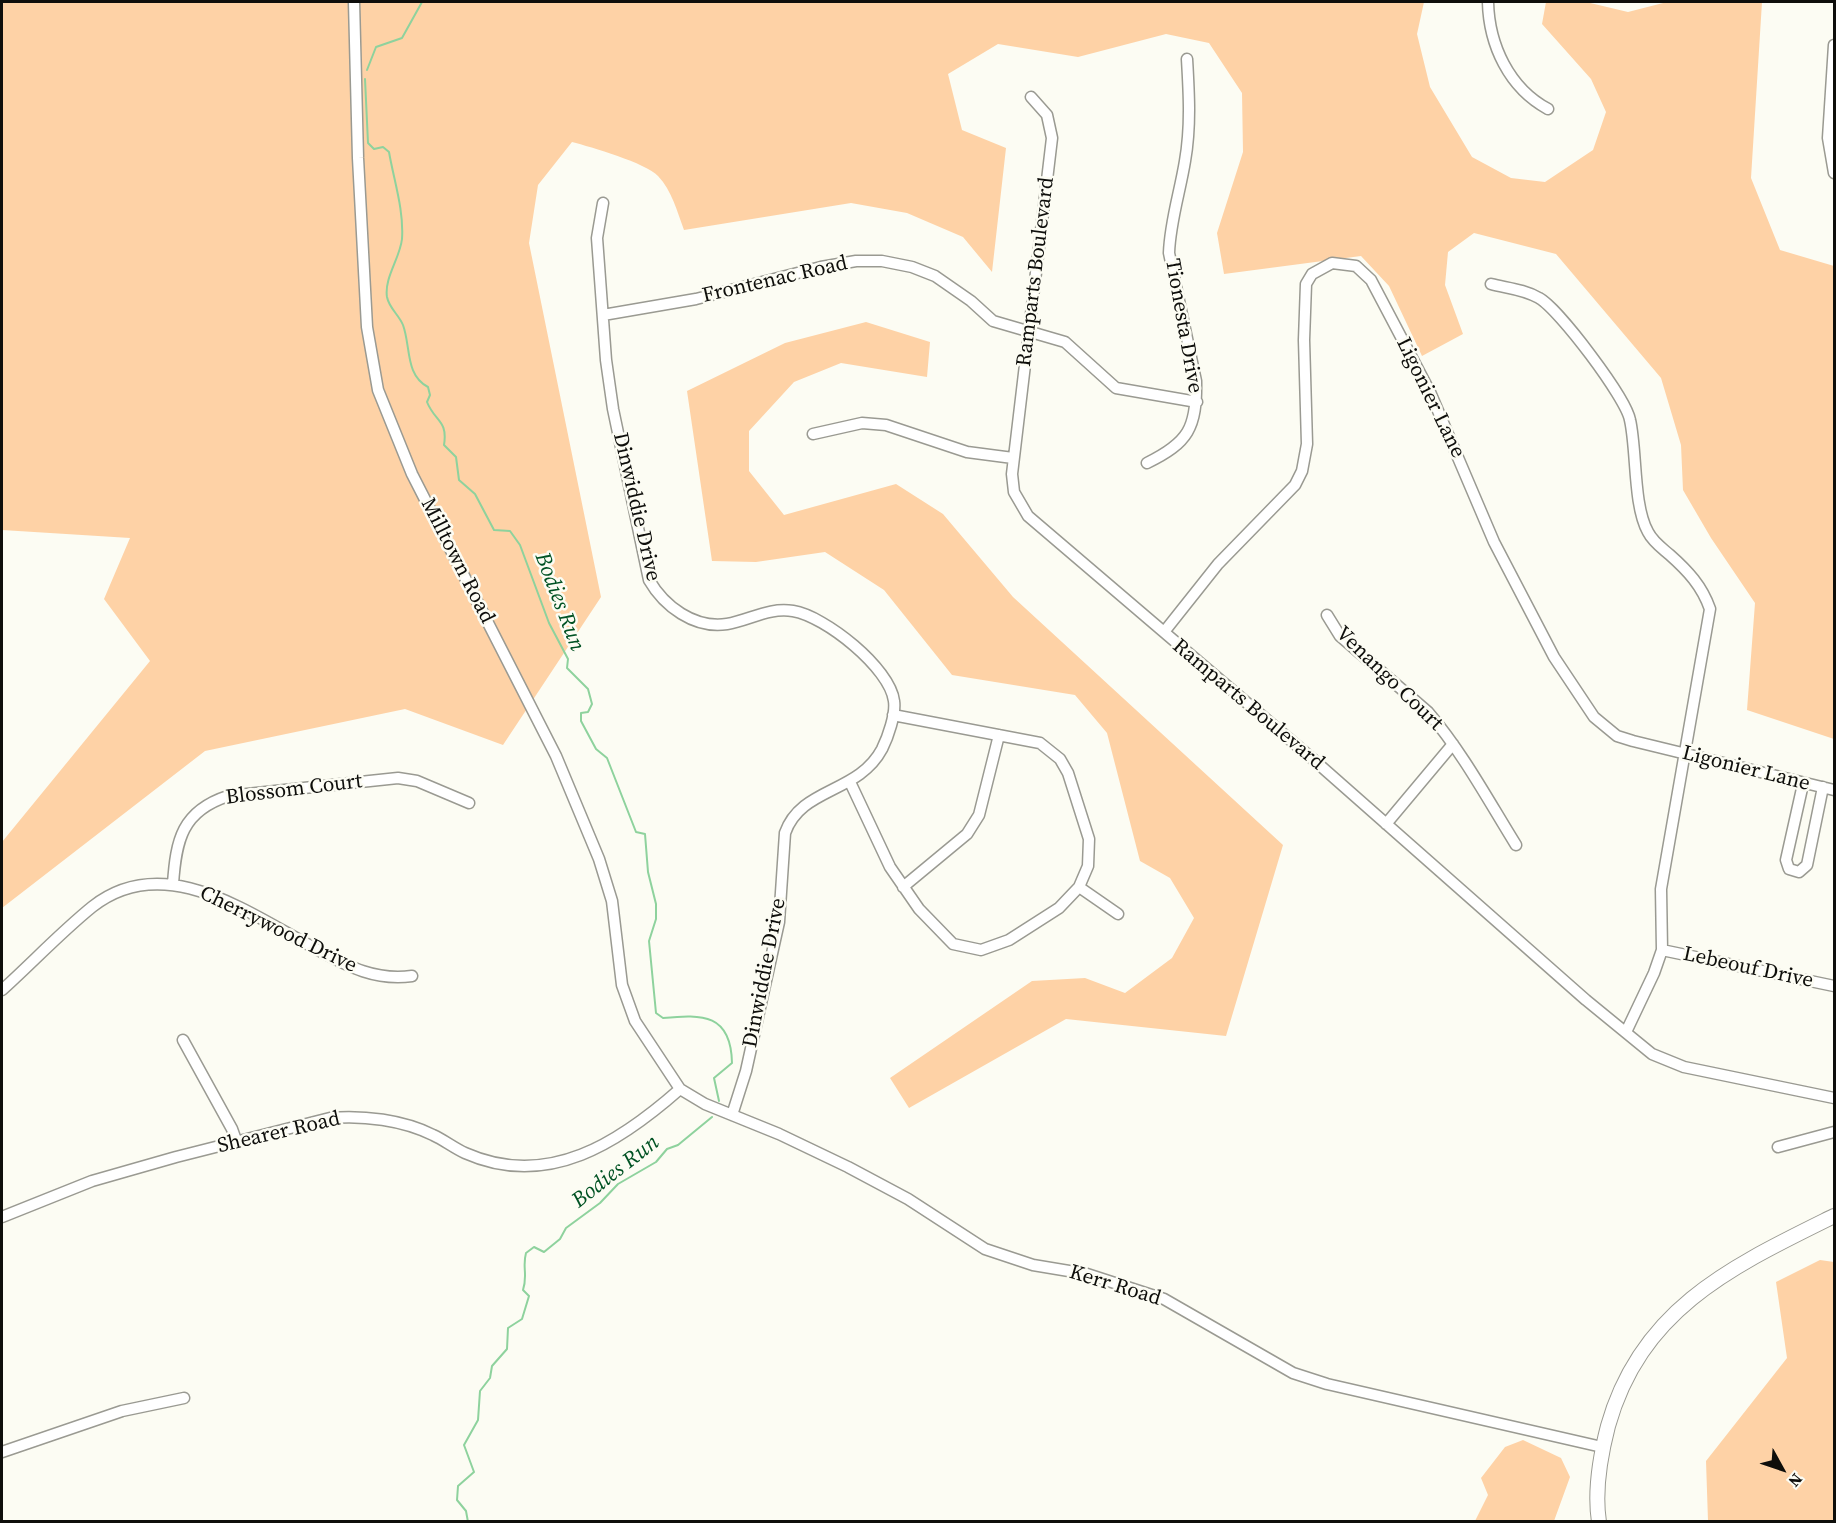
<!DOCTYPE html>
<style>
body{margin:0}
#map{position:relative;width:1836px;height:1523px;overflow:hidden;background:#fcfcf3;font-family:"Source Serif 4",serif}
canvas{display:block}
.frame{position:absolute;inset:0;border:3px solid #0e0e0b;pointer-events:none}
.north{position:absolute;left:1752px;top:1439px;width:60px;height:60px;-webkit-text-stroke:4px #fcfcf3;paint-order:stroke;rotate:130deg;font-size:16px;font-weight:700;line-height:24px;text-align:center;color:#0e0e0b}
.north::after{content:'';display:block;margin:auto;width:21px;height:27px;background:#0e0e0b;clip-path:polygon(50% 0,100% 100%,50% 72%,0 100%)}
</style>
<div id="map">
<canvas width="1836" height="1523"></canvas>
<div class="frame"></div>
<div class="north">N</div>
</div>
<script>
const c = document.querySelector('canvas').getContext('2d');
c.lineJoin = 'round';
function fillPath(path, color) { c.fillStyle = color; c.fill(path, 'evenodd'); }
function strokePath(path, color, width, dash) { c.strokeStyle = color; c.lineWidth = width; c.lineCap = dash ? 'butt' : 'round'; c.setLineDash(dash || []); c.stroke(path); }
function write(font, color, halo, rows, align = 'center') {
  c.font = font + ' "Source Serif 4",serif'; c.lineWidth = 5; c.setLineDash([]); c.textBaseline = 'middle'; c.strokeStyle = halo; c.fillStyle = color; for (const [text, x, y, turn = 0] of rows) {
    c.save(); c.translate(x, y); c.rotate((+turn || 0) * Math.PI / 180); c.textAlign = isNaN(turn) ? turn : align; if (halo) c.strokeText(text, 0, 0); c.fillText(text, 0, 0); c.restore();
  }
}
const green = new Path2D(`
 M2,2H1424L1417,34L1430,87L1472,157L1511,178L1545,182L1593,150L1606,112L1591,79L1542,24L1546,2H1586L1628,12L1667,2H1762L1751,178L1780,250L1834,266V739L1747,710L1755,603L1711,538L1683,490L1681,445L1661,378L1556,254L1474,233L1448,252L1445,285L1463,334L1422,356L1389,286L1361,256L1224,274L1217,233L1243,152L1242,93L1209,43L1166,34L1078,57L998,44L948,74L962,130L1006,148L992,272L963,237L907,213L851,203L684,230C677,211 672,191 658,176C646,163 591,147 572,142L538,185L529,243L601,597L503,745L405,709L205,751L2,908V842L150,661L104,599L130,538L2,530Z
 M866,322L930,342L927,377L841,363L794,382L749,431V471L784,515L896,484L943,514L1013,597L1283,845L1226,1036L1066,1019L909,1108L890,1078L1032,981L1085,978L1125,993L1172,958L1194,918L1170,878L1140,861L1107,733L1075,695L952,675L884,590L825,552L756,562L712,561L687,391L785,343Z
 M1820,1260L1834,1262V1521H1708L1706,1461L1787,1358L1776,1282Z
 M1523,1440L1561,1458L1570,1477L1554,1521H1475L1488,1495L1481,1478L1505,1447Z`);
const stream = new Path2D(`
 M367,70L376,47L402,38L422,2
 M365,79L368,143L374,149L383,147L389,152C394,181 404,210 402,239C400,258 384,278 387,297C389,308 399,315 403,325C411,347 405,375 428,387L430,395L427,402C435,422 448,420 444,445L456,457L459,480L475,494L494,530L510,531L520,545L549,623L568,659L567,668L588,689L592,704L588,712L581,713V721L596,749L607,758L636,832L645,834L648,872L656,904V919L649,941L656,1013L663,1018C703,1014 731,1014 732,1063L714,1078L719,1101
 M468,1522L466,1511L457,1500L458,1486L474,1472L464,1445L478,1420L480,1391L490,1378L492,1366L507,1349L508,1328L522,1319L529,1296L523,1290C528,1275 522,1267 526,1253L534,1247L544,1252L560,1239L566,1228L600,1203L618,1184L656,1162L667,1149L678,1145L712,1117`);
const minor = new Path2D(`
 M354,2L358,158L367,327L378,390L412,474L556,756L599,859L612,901L622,985L635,1021L680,1089L705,1104L779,1134L848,1167L908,1199L985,1249L1033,1265L1087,1274L1164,1299L1293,1373L1327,1384L1602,1447
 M1488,2C1489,45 1509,88 1548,109
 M1834,45L1828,138L1834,173
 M1031,97L1047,115L1052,138L1012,474L1014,492L1028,516L1315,761L1586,1000L1652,1054L1684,1067L1834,1098
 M603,203L597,238L606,360L613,409L649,580C664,606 694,629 727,624C750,620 769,607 793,611C825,616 890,668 894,701C896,714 888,737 882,749C858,794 801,787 785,833L779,922L746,1071L732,1115
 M1491,284C1506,288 1524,289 1539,298C1559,309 1626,398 1630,420C1637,451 1633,505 1648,532C1653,542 1662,548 1670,555C1688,571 1702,586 1710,609L1661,889L1662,950L1654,973L1626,1032
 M603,315L696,299L821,267L856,261H882L912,267L935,276L971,301L993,321L1065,342L1116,388L1197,402
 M813,434L862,423L886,425L967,452L1013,458
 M1147,463C1188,443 1197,428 1196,381L1169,253C1170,222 1180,192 1185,161C1191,127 1189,93 1187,59
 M1327,615L1340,636L1428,712C1463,753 1488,800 1516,845
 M1164,632L1218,564L1295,485L1302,471L1307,444L1304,340L1306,284L1312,274L1332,263L1356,266L1371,280L1430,392L1494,542L1554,657L1594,717L1617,736L1633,741L1834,790
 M850,782L890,867L919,909L953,944L981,950L1009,940L1059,908L1079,887L1088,866L1089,839L1068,773L1060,759L1040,743L893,715
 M1803,784L1786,860L1789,869L1799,872L1807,865L1823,787
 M1386,824L1453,744
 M173,884C176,840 182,811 228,796L398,778L417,781L469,803
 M903,887L967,834L979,815L999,735
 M1079,887L1118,914
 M1662,950L1834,986
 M2,990C32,963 60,933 92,907C165,849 251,915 318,950C349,967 376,981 412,976
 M183,1040L232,1129L237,1143
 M1778,1147L1834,1132
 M2,1217L92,1181L176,1157L330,1118C363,1115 403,1120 433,1135C444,1140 454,1148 465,1153C548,1190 620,1142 680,1089
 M2,1452L122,1411L184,1398`);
const major = new Path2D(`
 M1599,1522C1594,1490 1600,1457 1608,1426C1641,1308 1733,1266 1834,1216`);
const streetNames = [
 ["Ramparts Boulevard",1036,272,-83],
 ["Frontenac Road",775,280,-13],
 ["Tionesta Drive",1183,326,80],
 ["Ligonier Lane",1430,398,64],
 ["Dinwiddie Drive",636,507,77],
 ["Milltown Road",457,561,63],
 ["Venango Court",1389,679,44],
 ["Ramparts Boulevard",1248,705,40],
 ["Ligonier Lane",1746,769,14],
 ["Blossom Court",294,790,-7],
 ["Cherrywood Drive",278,930,26],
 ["Lebeouf Drive",1748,968,12],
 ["Dinwiddie Drive",765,973,-79],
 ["Shearer Road",279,1133,-13],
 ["Kerr Road",1115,1286,17]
];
const waterNames = [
 ["Bodies Run",559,602,69],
 ["Bodies Run",616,1172,-38]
];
fillPath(green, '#fed2a6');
strokePath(stream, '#8ed29d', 2);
strokePath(minor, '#9a9a92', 13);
strokePath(major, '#9a9a92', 16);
strokePath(minor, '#fff', 10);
strokePath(major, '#fff', 14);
write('21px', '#0e0e0b', '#fcfcf3', streetNames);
write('italic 22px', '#005223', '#fcfcf3', waterNames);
</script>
